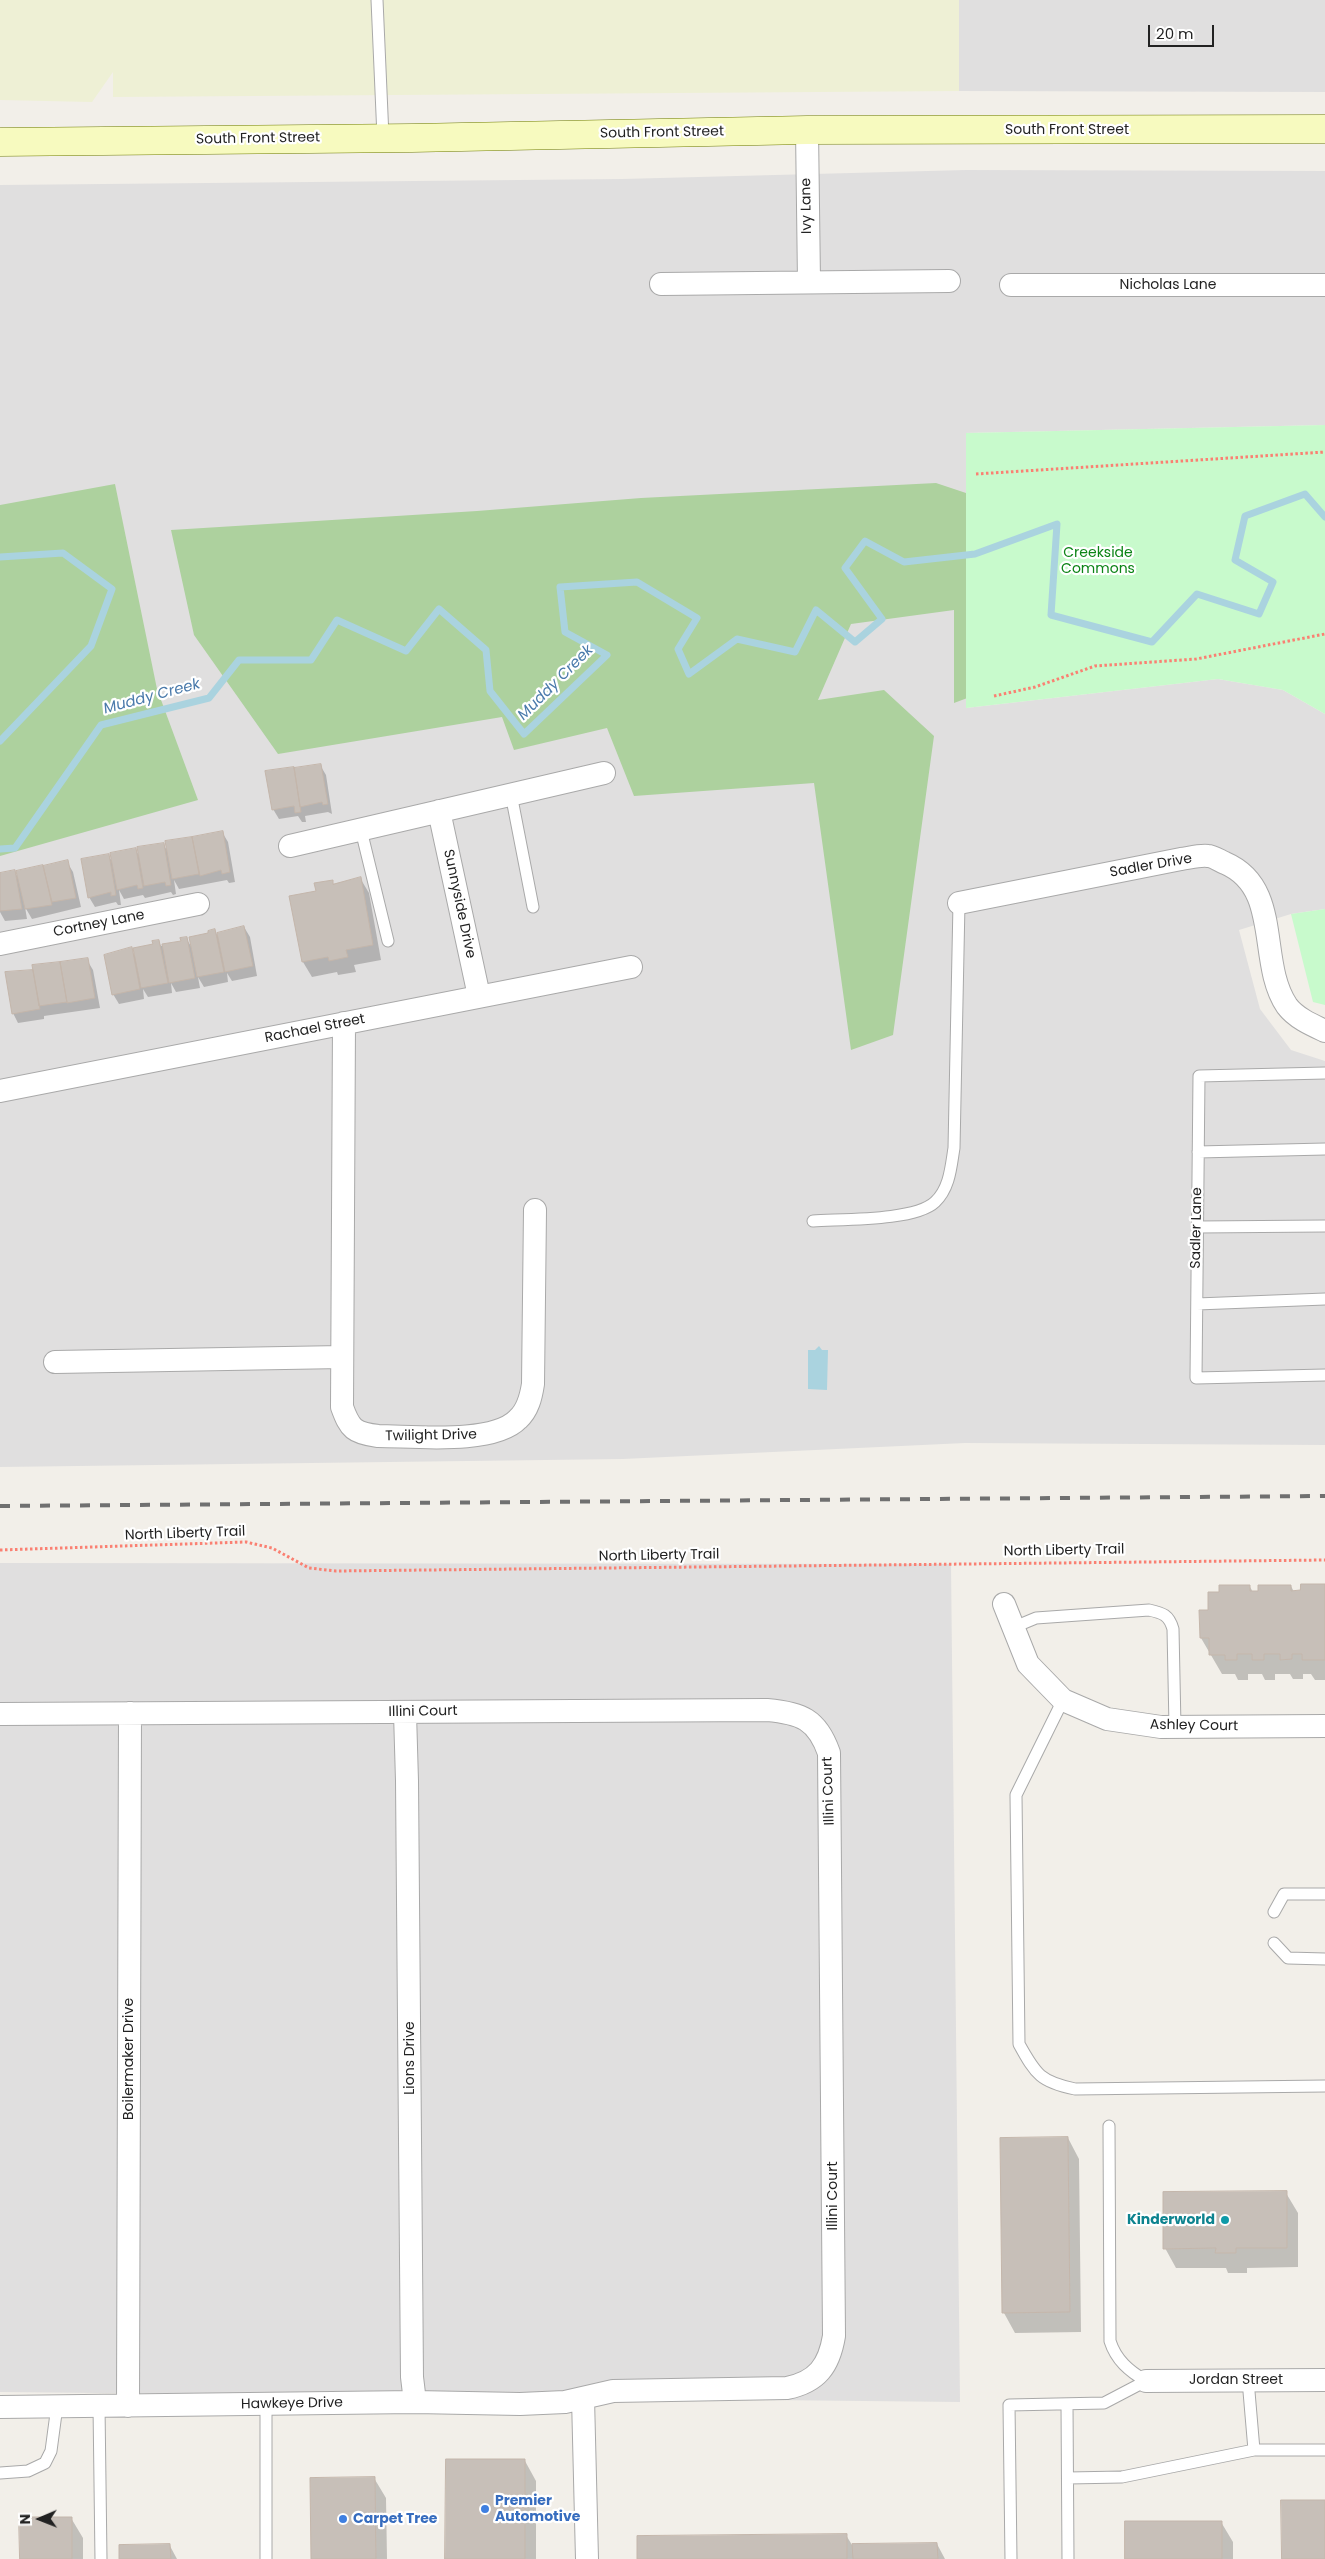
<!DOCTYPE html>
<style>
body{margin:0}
#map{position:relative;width:1325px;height:2559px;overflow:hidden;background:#f2efe9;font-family:Poppins,sans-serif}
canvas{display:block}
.north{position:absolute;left:15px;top:2494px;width:50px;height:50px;-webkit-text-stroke:4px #fff;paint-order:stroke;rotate:269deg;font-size:14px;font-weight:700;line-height:20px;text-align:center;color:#222}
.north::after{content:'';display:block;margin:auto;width:18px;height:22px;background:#222;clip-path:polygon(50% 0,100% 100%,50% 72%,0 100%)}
.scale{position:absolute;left:1148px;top:25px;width:66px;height:22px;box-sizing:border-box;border:2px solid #222;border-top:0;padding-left:6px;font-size:15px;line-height:18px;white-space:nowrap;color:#222;-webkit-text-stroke:4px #fff;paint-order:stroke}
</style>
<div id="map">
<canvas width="1325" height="2559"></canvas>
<div class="north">N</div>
<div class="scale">20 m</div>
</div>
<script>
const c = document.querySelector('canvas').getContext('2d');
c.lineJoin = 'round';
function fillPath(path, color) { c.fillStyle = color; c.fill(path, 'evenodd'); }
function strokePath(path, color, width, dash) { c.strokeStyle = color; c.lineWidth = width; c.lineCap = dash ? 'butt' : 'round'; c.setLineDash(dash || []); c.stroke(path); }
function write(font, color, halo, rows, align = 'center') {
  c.font = font + ' Poppins,sans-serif'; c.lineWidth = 4.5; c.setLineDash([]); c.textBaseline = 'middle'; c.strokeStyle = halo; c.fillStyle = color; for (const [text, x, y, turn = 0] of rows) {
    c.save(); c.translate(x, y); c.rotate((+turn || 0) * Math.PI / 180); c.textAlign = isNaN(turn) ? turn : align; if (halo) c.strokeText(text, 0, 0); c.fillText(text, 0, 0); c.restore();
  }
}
const residential = new Path2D(`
 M959,0H1325V92L959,91Z
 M966,170L1325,171V425L966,433V708L1218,679L1283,690L1325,714V909L1291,914L1239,930L1260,1009L1291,1050L1325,1061V1445L965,1443L623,1459L0,1467V185L622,179Z
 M0,1563L951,1564L960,2402L0,2392Z`);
const farmland = new Path2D(`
 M0,0H959V91L113,97V72L92,102L0,100Z`);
const forest = new Path2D(`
 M936,483L1005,506L978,694L954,703V610L851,624L818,700L884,690L934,736L893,1035L851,1050L814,783L634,796L607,728L514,750L502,717L278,754L194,635L171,530L477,511L641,498Z
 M115,484L157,689L198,800L0,856V505Z`);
const park = new Path2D(`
 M1325,425V714L1283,690L1218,679L966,708V433Z
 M1325,909V1005L1313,1002L1291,914Z`);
const water = new Path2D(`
 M819,1346L822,1350H828L827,1390L808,1389V1350H815Z`);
const shadow = new Path2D(`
 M320,765L326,775L332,814L328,812L305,816L306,822H302L298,816L279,819L273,809Z
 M222,832L228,842L235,882L229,883L227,880L179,889L174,880L176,894L173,895L171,892L145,898L143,895L124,899L119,890L121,905H118L116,902L95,907L89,897L108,855L113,863L135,849L140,857L163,844L168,852L167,842Z
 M67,862L73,872L81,907L32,919L25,907L27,919L5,921L0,912V874L14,871L19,879Z
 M360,878L369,893L381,960L354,965L356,972L338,975L337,972L312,977L303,962L291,897L317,892L332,881L334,885Z
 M244,927L250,937L257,976L232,981L227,973L228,982L204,987L198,977L200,988L176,992L171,983L172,993L148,997L143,989L144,999L119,1004L113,994L131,949L136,958L159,942L161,946L182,942L186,938L192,948L215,931L217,935Z
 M87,960L93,970L100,1008L44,1016V1019L18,1023L13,1013L12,974Z
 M1325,1585V1680H1315L1311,1674H1303V1679H1293L1290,1674H1275V1680H1265L1262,1674H1248V1680H1238L1235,1674H1222L1201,1638V1611H1209L1221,1593L1250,1587L1253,1592L1291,1586L1294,1592Z
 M1068,2138L1079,2159L1081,2332L1015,2333L1004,2313Z
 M1286,2193L1298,2213V2267L1247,2268V2273H1228L1226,2268H1176L1165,2248Z
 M525,2461L536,2481V2559H446Z
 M374,2478L386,2498L387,2559H312Z
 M71,2518L83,2538V2559H21Z
 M1221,2522L1233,2542V2559H1127Z
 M846,2535L852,2545L937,2544L945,2559H639Z
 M170,2546L177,2559H121Z`);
const stream = new Path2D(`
 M0,557L63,553L112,589L91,646L0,741
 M0,849L15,848L101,725L209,698L239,660H311L337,620L406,651L439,609L486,650L490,691L524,734L607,655L565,632L560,587L637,582L697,618L678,649L689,674L737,639L795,652L816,610L855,642L882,619L845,568L865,541L904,562L975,554L1057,524L1051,615L1152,642L1197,594L1259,614L1273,582L1235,560L1245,516L1305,494L1325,517`);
const building = new Path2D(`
 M321,764L328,804L323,805L322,802L300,807L294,768Z
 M294,767L301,812L295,813L294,806L272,810L265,771Z
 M223,831L230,872L222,874L221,870L200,876L192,837Z
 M192,837L199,874L172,879L165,841Z
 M164,843L171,885L166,886L165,882L144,886L137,847Z
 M136,848L143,888L138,889L137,885L117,890L110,853Z
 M109,854L116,895L111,896V892L88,898L81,859Z
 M68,860L76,898L52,902L43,866Z
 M43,865L52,905L25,909L16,871Z
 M15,870L22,909L0,911V873Z
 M361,877L373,945L346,950L348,957L329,961L328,957L302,962L289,896L316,891L314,883L333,880V884Z
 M244,926L253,966L225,972L217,933Z
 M215,929L224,972L197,977L189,937L208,933V931Z
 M187,937L195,978L169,983L162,944L181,941L180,938Z
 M159,940L168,983L141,988L133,948L153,944L152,941Z
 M132,947L140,989L112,995L104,955Z
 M88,958L95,998L67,1003L60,962Z
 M60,962L67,1002L39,1006L32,965Z
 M33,970L40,1009L12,1014L5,972Z
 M1301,1584H1325V1660H1302V1654H1292V1659L1280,1660V1654H1264V1660H1252V1654H1237V1660H1225V1655H1209V1638H1200L1199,1610H1208V1592H1219V1585H1250V1591H1258V1585H1291V1591L1300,1590Z
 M1068,2137L1070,2312L1002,2313L1000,2138Z
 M1287,2191V2248H1236V2253H1215L1216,2248L1163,2249V2192Z
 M446,2459H525V2559H445Z
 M375,2477L376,2559H311L310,2478Z
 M1281,2500H1325V2559H1282Z
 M19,2517H72V2559H20Z
 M1125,2521H1222V2559H1125Z
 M847,2534V2559H637V2536Z
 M937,2543L938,2559H853L852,2544Z
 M170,2544L171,2559H119V2545Z`);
const path = new Path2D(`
 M976,474L1325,452
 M994,696L1035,687L1095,666L1196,659L1325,634
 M0,1550L246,1542L272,1548L309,1568L336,1571L1325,1560`);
const lane = new Path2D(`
 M377,0L383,137
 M511,794L533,907
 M361,830L388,941
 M1325,1073L1199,1076L1196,1378L1325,1375
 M1198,1152L1325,1149
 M813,1221C842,1219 915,1221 935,1202C950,1188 951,1166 954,1148L959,903
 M1198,1227L1325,1226
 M1197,1304L1325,1299
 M1012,1628L1036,1618L1149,1610C1163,1613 1169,1615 1173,1629L1175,1727
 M1063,1700L1016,1795L1019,2044C1036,2075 1041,2082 1075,2089L1325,2086
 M1274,1912L1284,1894H1325
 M1274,1943L1288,1958L1325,1959
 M1109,2126L1110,2341C1116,2360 1129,2371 1146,2381
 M1248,2380L1254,2450
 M266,2404V2559
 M1067,2404L1068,2559
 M99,2406L101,2559
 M0,2473L28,2471L45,2463L51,2451L57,2406
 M1068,2478L1122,2477L1254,2450H1325
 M1011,2559L1009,2405L1104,2403L1146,2381`);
const street = new Path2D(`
 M807,130L809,282
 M661,284L949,281
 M1011,285H1325
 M439,811L479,996
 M290,846L604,773
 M959,903L1181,859C1189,858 1199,855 1208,856C1213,856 1220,861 1225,863C1283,888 1257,962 1287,1006C1296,1018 1312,1025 1325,1031
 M0,944L198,904
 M344,1023L342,1407C350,1429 354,1433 378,1436C413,1436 493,1445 518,1419C528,1410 531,1397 533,1384L535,1210
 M0,1091L631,967
 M55,1362L342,1357
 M1004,1604L1028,1664L1063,1700L1107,1719L1161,1727L1325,1726
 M405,1713L407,1781L412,2377L415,2402
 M0,1714L767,1710C801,1713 817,1719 829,1753L834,2336C829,2366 817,2382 787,2388L613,2391L565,2402L520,2404L415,2402L0,2407
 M1146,2381L1325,2380
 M583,2398L587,2559
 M128,2406L130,1713`);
const secondary = new Path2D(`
 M0,142L412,138L807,130L1325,129`);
const rail = new Path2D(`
 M0,1506L1325,1496`);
const markers = [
 [1225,2220,5,"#0f9aa8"],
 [485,2509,5,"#3f7fe0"],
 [343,2519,5,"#3f7fe0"]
];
const streetNames = [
 ["South Front Street",1067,130],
 ["South Front Street",662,133,-1],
 ["South Front Street",258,139,-1],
 ["Ivy Lane",807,206,-91],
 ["Nicholas Lane",1168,285],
 ["Sadler Drive",1151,866,-10],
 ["Sunnyside Drive",459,904,78],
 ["Cortney Lane",99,924,-11],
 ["Rachael Street",315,1029,-11],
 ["Sadler Lane",1197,1228,-89],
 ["Twilight Drive",431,1436,-1],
 ["North Liberty Trail",185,1534,-2],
 ["North Liberty Trail",1064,1551,-1],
 ["North Liberty Trail",659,1556,-1],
 ["Illini Court",423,1712,-1],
 ["Ashley Court",1194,1726,1],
 ["Illini Court",829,1791,-92],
 ["Lions Drive",410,2058,-90],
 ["Boilermaker Drive",129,2059,-90],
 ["Illini Court",833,2196,-90],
 ["Jordan Street",1236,2380],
 ["Hawkeye Drive",292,2404,-1]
];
const parkNames = [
 ["Creekside",1098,553],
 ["Commons",1098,569]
];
const cultureNames = [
 ["Kinderworld",1215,2220]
];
const shopNames = [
 ["Premier",495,2501],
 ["Automotive",495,2517],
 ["Carpet Tree",353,2519]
];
const waterNames = [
 ["Muddy Creek",556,683,-45],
 ["Muddy Creek",152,697,-15]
];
fillPath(residential, '#e0dfdf');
fillPath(farmland, '#eef0d5');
fillPath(forest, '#add19e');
fillPath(park, '#c8facc');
fillPath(water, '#aad3df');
fillPath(shadow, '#0003');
strokePath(stream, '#aad3df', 7);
fillPath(building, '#c7bfb8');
strokePath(building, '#c4b6ab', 1);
strokePath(lane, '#a9a9a9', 13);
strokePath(street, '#a9a9a9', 24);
strokePath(secondary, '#707d05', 29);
strokePath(path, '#fa8072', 3, [2.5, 2.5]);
strokePath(lane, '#fff', 11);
strokePath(street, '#fff', 22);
strokePath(secondary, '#f7fabf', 28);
strokePath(rail, '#707070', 4, [10, 10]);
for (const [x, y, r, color] of markers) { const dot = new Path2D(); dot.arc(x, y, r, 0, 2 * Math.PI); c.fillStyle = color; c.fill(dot); strokePath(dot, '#fff', 2); }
write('14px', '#222', '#fff', streetNames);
write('14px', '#0c8416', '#fff', parkNames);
write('bold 14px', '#0d838f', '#fff', cultureNames, 'right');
write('bold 14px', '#366cbe', '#fff', shopNames, 'left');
write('italic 15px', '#4a7aab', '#fff', waterNames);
</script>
